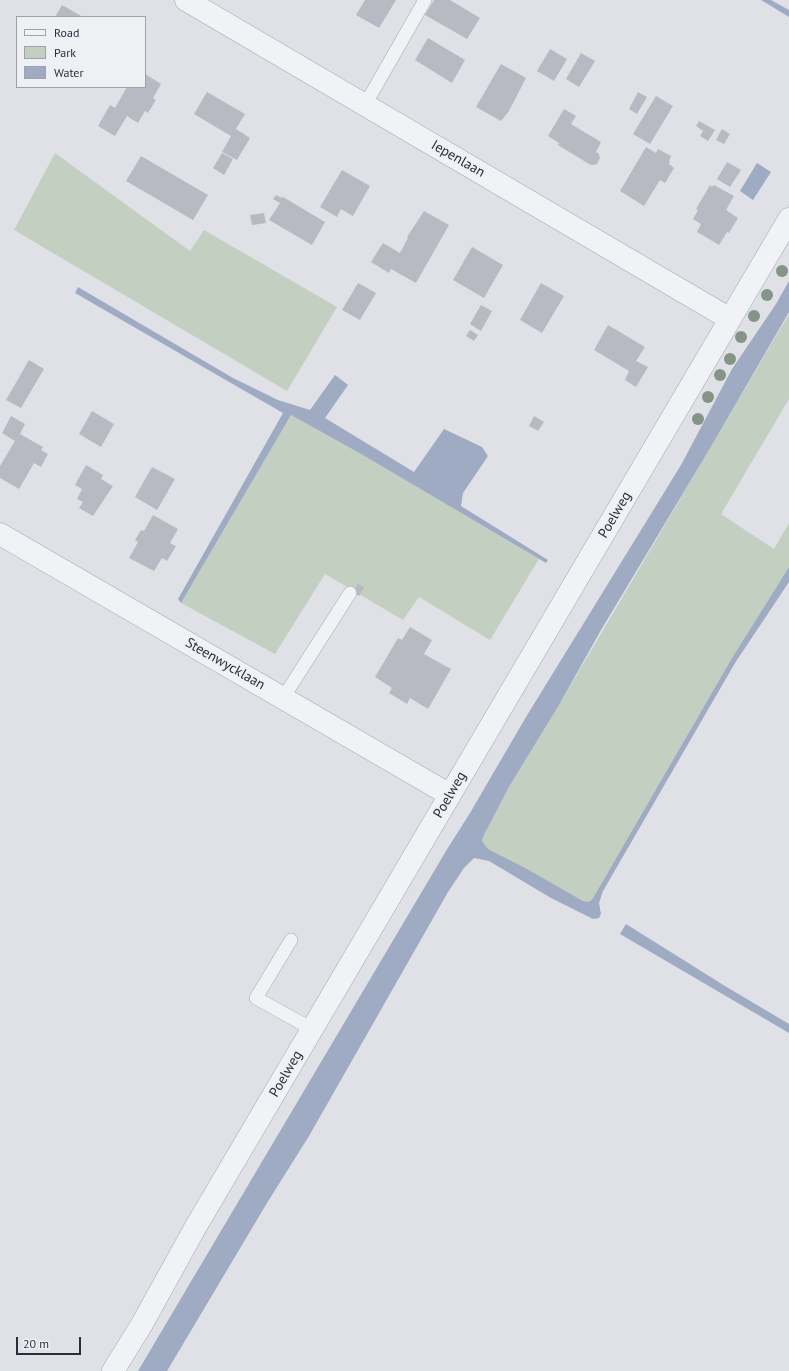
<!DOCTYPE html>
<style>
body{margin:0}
#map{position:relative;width:789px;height:1371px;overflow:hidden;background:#dfe1e7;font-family:"PT Sans",sans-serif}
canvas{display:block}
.legend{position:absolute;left:16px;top:16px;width:130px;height:72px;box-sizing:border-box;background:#eef0f4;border:1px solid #a0a2aa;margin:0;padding:5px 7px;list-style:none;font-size:12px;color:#2a2e3c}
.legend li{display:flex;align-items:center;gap:8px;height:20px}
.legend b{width:20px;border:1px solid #a0a2aa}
.scale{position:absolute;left:16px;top:1337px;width:65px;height:18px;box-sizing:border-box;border:2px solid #2a2e3c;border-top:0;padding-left:5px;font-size:12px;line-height:14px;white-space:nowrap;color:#2a2e3c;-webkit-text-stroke:3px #eef0f4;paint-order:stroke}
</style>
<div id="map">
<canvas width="789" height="1371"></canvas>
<ul class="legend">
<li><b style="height:5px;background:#f1f2f5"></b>Road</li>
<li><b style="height:11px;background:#c3cfc1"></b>Park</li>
<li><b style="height:11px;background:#9eabc3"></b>Water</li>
</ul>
<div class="scale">20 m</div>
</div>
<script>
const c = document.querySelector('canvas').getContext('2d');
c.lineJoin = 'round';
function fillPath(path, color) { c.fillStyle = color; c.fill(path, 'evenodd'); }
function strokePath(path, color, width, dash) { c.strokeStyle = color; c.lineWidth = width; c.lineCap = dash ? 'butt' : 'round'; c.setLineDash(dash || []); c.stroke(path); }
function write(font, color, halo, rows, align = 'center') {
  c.font = font + ' "PT Sans",sans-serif'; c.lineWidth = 3; c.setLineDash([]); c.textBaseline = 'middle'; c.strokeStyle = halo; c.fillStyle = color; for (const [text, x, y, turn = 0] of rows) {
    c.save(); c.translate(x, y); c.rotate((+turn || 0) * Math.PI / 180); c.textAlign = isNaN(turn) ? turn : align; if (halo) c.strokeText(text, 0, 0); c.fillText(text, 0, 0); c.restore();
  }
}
const green = new Path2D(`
 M55,153L190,251L204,230L337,307L287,391L14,230Z
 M789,314V399L721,514L774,549L789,523V567L732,658L593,898L589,902L583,901L488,849L482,841L484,835L509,787L559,705Z
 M291,415L361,454L539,559L490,640L419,597L403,620L325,574L275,654L181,603Z`);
const water = new Path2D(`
 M761,0H771L789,10V17Z
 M757,163L771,172L753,200L740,191Z
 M789,281V312L712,445L601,630L559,705L509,787L484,835L482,841L488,849L527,869L583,901L589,902L593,898L732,658L789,567V582L735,663L603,891L599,903L601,914L599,918L593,919L551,898L489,861L474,858L464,868L448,892L309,1136L267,1203L167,1371H138L446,851L470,813L526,717L681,465L732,369L776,304Z
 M78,287L233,378L278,400L310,410L335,375L348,385L325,418L414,472L444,429L482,447L488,456L463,493L461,506L548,560L546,563L361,454L291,415L181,603L178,599L283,413L75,293Z
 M626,924L725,986L789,1024V1033L620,934Z`);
const building = new Path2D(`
 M365,0H396L379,28L356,15Z
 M434,0H450L480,18L467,39L425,15Z
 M62,5L83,17H55Z
 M428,38L465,60L452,83L415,60Z
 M550,49L567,59L554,81L537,71Z
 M581,53L595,61L579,87L566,79Z
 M501,64L526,78L509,111L501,121L476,107Z
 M145,74L161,84L153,98L156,100L148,113L145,111L138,123L127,116L115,136L98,126L110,105L115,108L127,87H145Z
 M207,92L245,114L236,129L250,138L237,160L222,152L231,136L194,114Z
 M638,92L647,97L637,114L629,109Z
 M656,96L673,106L650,144L633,134Z
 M564,109L576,116L571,124L601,142L596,152L599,154L600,158L597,164L592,165L589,164L558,145L559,143L548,136Z
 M699,121L715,130L708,141L700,136L703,131L696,126Z
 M722,129L730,134L724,144L716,140Z
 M646,147L656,153L658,149L671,156L669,161L670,162L669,164L674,168L665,183L660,180L644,206L620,191Z
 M222,153L233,159L224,175L213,168Z
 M141,156L208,195L193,220L126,181Z
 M727,162L741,170L730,187L717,179Z
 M342,170L370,186L353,216L341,209L337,217L320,207Z
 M710,185L712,187L714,185L734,196L726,210L738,218L729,233L727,232L719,245L697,232L701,224L693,219L698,210L696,209Z
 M276,195L282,198L283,197L325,222L312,245L269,220L280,203L273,199Z
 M424,211L449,225L416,283L391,269L389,273L371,262L383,243L400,253L408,238L407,237Z
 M264,213L266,223L252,225L250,215Z
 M472,247L503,265L484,298L453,280Z
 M358,283L376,293L360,320L342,310Z
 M541,283L564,296L542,333L520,320Z
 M481,305L492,311L481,331L470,324Z
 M608,325L645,347L636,361L648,367L636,387L625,380L629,371L594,350Z
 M470,330L478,335L474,341L466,336Z
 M29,360L44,369L21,408L6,400Z
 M92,411L114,424L101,447L79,434Z
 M11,416L25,424L20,434L43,447L41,450L48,454L41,467L34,463L19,489L0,478V466L15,441L2,433Z
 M534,416L544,422L538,431L529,426Z
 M86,465L103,475L101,479L113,486L93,516L79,508L83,502L77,499L82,489L75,485Z
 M152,467L175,479L157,510L135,497Z
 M153,515L178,529L170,543L176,546L167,561L162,558L154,571L129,558L138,542L135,540L141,530L144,531Z
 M358,584L364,587L359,596L353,592Z
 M410,627L432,640L424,654L451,669L428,709L410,698L407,704L389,693L392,688L375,677L398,638L402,640Z`);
const lane = new Path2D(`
 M365,105L425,0
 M283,698L350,593
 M291,940L256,998L312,1029`);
const street = new Path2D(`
 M186,0L730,319
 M0,534L450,795
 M113,1371L142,1324L195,1228L789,219`);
const trees = [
 [782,271],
 [767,295],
 [754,316],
 [741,337],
 [730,359],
 [720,375],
 [708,397],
 [698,419]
];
const streetNames = [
 ["Iepenlaan",458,159,30],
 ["Poelweg",615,515,-60],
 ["Steenwycklaan",225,664,30],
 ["Poelweg",450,795,-60],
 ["Poelweg",286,1074,-60]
];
fillPath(green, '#c3cfc1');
fillPath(water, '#9eabc3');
fillPath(building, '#b7bac3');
strokePath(lane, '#a5a8b0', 14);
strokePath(street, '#a5a8b0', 23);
strokePath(lane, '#f1f2f5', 13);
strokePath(street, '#f1f2f5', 22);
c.fillStyle = '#849587';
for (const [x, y] of trees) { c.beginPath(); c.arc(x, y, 6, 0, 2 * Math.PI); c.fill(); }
write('14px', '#2a2e3c', '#eef0f4', streetNames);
</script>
